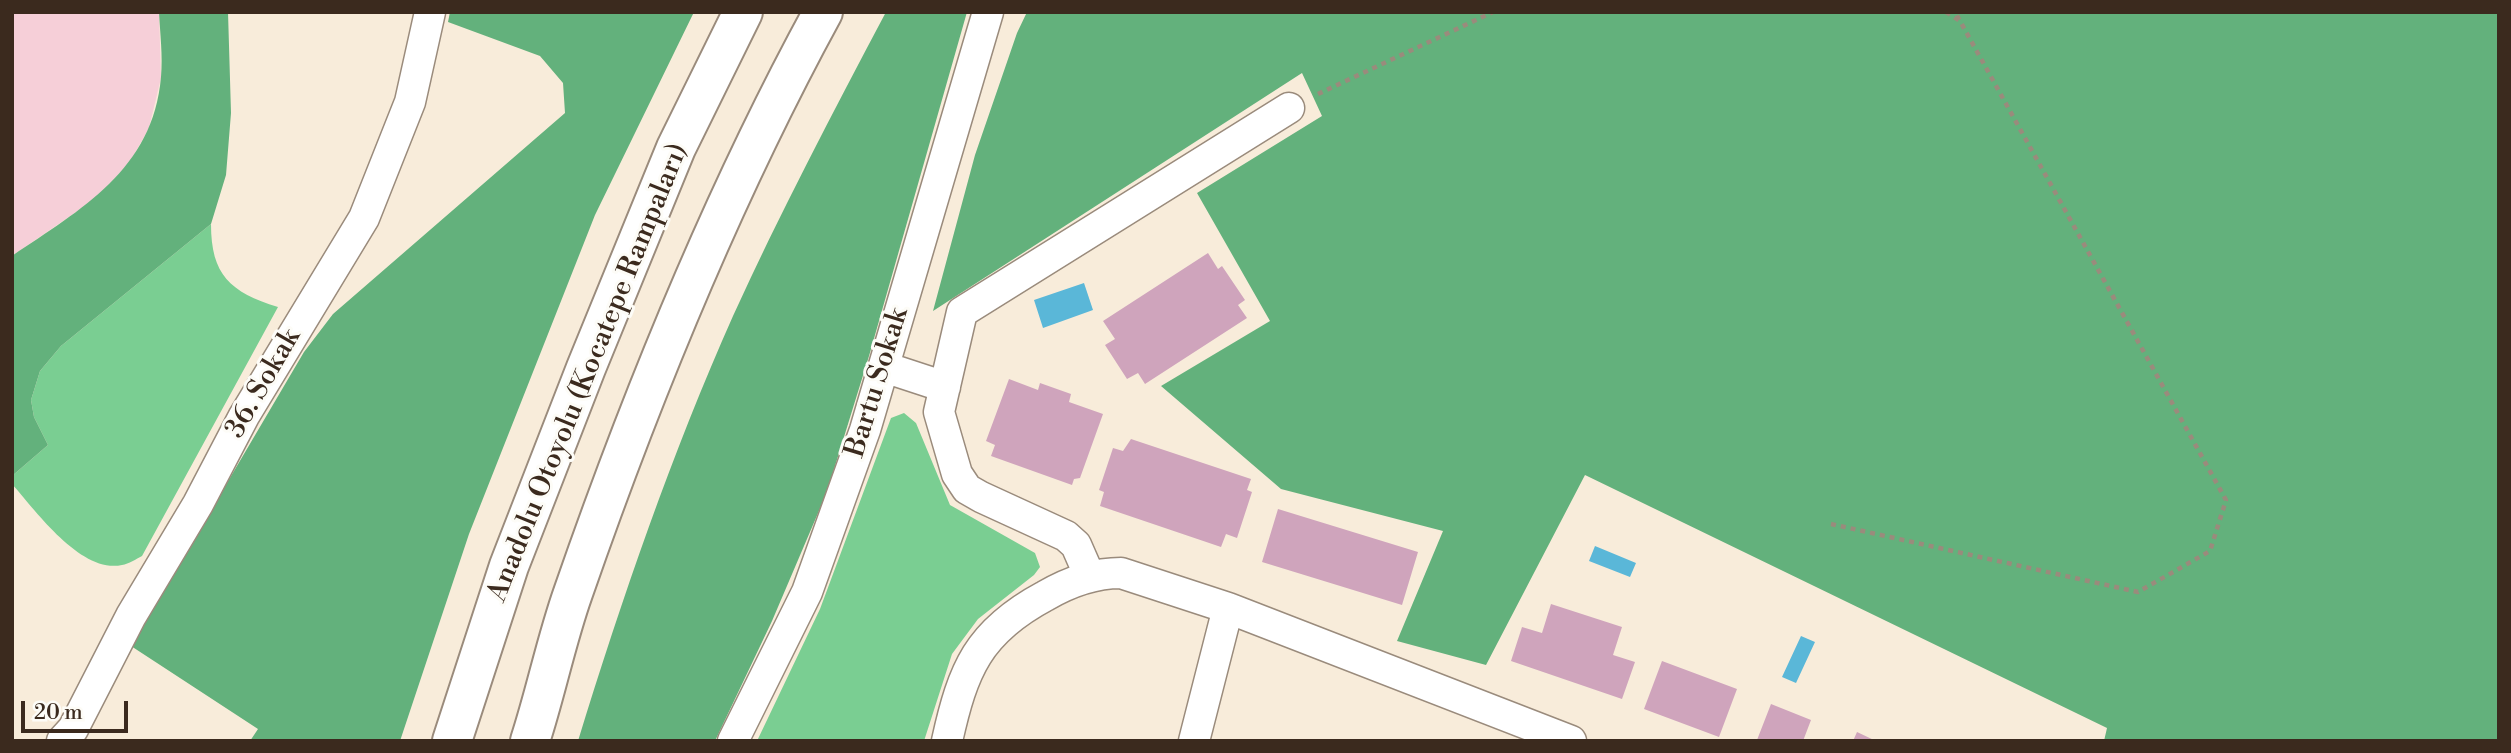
<!DOCTYPE html>
<meta charset="utf-8">
<style>
body{margin:0}
#map{position:relative;width:2511px;height:753px;overflow:hidden;background:#f8ecda;font-family:"Libre Bodoni",serif}
canvas{display:block}
.frame{position:absolute;inset:0;border:14px solid #3b2a1e;pointer-events:none}
.scale{position:absolute;left:21px;top:701px;width:107px;height:32px;box-sizing:border-box;border:4px solid #3b2a1e;border-top:0;padding-left:9px;font-size:21px;line-height:24px;white-space:nowrap;color:#3b2a1e;-webkit-text-stroke:5px #fdfcf7;paint-order:stroke}
</style>
<div id="map">
<canvas width="2511" height="753"></canvas>
<div class="frame"></div>
<div class="scale">20 m</div>
</div>
<script>
const c = document.querySelector('canvas').getContext('2d');
c.lineJoin = 'round';
function fillPath(path, color) { c.fillStyle = color; c.fill(path, 'evenodd'); }
function strokePath(path, color, width, dash) { c.strokeStyle = color; c.lineWidth = width; c.lineCap = dash ? 'butt' : 'round'; c.setLineDash(dash || []); c.stroke(path); }
function write(font, color, halo, rows, align = 'center') {
  c.font = font + ' "Libre Bodoni",serif'; c.lineWidth = 6; c.setLineDash([]); c.textBaseline = 'middle'; c.strokeStyle = halo; c.fillStyle = color; for (const [text, x, y, turn = 0] of rows) {
    c.save(); c.translate(x, y); c.rotate((+turn || 0) * Math.PI / 180); c.textAlign = isNaN(turn) ? turn : align; if (halo) c.strokeText(text, 0, 0); c.fillText(text, 0, 0); c.restore();
  }
}
const built = new Path2D(`
 M12,12H159L161,78L149,128L130,162L95,199L12,256Z`);
const green = new Path2D(`
 M211,224C211,275 230,292 278,307L142,556C136,559 129,564 122,565C81,574 36,511 12,484V476L48,445L34,417L31,400L40,371L61,346Z
 M904,413L916,423L950,505L1035,553L1040,567L1034,575L978,619L952,654L924,741H757L820,609L891,418Z`);
const forest = new Path2D(`
 M159,12H228L231,113L226,175L211,224L61,346L40,371L31,400L34,417L48,445L12,476V256C81,209 153,170 161,77C163,56 160,33 159,12Z
 M450,12H694L595,215L469,534L400,741H250L258,729L131,646L304,352L333,314L565,113L563,83L540,56L448,22Z
 M886,12H967L869,356L827,492L772,621L715,741H578C622,598 672,453 733,316C780,213 833,112 886,12Z
 M1027,12H2499V741H2104L2107,728L1585,475L1486,665L1397,641L1443,531L1281,489L1161,386L1270,321L1197,193L1322,116L1302,73L933,311L975,155L1017,33Z`);
const water = new Path2D(`
 M1084,283L1093,310L1043,328L1034,300Z
 M1595,546L1636,563L1630,577L1589,561Z
 M1801,636L1815,642L1796,683L1782,677Z`);
const building = new Path2D(`
 M1208,253L1218,269L1222,266L1245,300L1238,305L1247,318L1145,384L1138,373L1127,379L1105,345L1115,339L1103,321Z
 M1009,379L1038,390L1040,383L1071,394L1069,402L1103,414L1080,478L1074,479L1072,485L991,456L995,445L986,441Z
 M1131,439L1251,479L1247,490L1252,492L1237,538L1226,534L1221,547L1100,506L1104,492L1099,490L1113,448L1123,451Z
 M1278,509L1418,552L1402,605L1262,562Z
 M1551,604L1622,627L1613,655L1635,662L1622,699L1511,661L1522,627L1542,633Z
 M1662,661L1737,689L1719,737L1644,709Z
 M1771,704L1811,720L1803,741L1757,740Z
 M1857,732L1876,741H1853Z`);
const path = new Path2D(`
 M1946,12L1960,21
 M1318,94L1493,12
 M1831,524L2138,592L2210,551L2226,500L1955,12`);
const minor = new Path2D(`
 M884,367L945,387
 M1090,577L1076,545L1066,536L981,497L967,489L957,474L939,412L962,312L1289,108
 M62,741L73,729L131,616L198,504L244,416L364,218L410,102L430,12
 M733,741L807,592L865,430L988,12
 M947,741C963,669 978,632 1045,596C1069,582 1093,573 1121,573L1228,608L1571,741
 M1194,741L1228,608`);
const motorway = new Path2D(`
 M452,741L509,566L586,368L676,148L743,12
 M530,741C546,692 556,641 573,593C642,394 722,197 823,12`);
const streetNames = [
 ["Anadolu Otoyolu (Kocatepe Rampaları)",589,373,-68],
 ["Bartu Sokak",878,383,-73],
 ["36. Sokak",264,384,-60]
];
fillPath(built, '#f6cfd8');
fillPath(green, '#7ace92');
fillPath(forest, '#63b17c');
fillPath(water, '#5ab7d8');
fillPath(building, '#cfa4bc');
strokePath(minor, '#9a8b7c', 33);
strokePath(motorway, '#9a8b7c', 42);
strokePath(path, '#9a8b7c', 4.5, [5, 5]);
strokePath(minor, '#fff', 30);
strokePath(motorway, '#fff', 38);
write('28px', '#3b2a1e', '#fdfcf7', streetNames);
</script>
